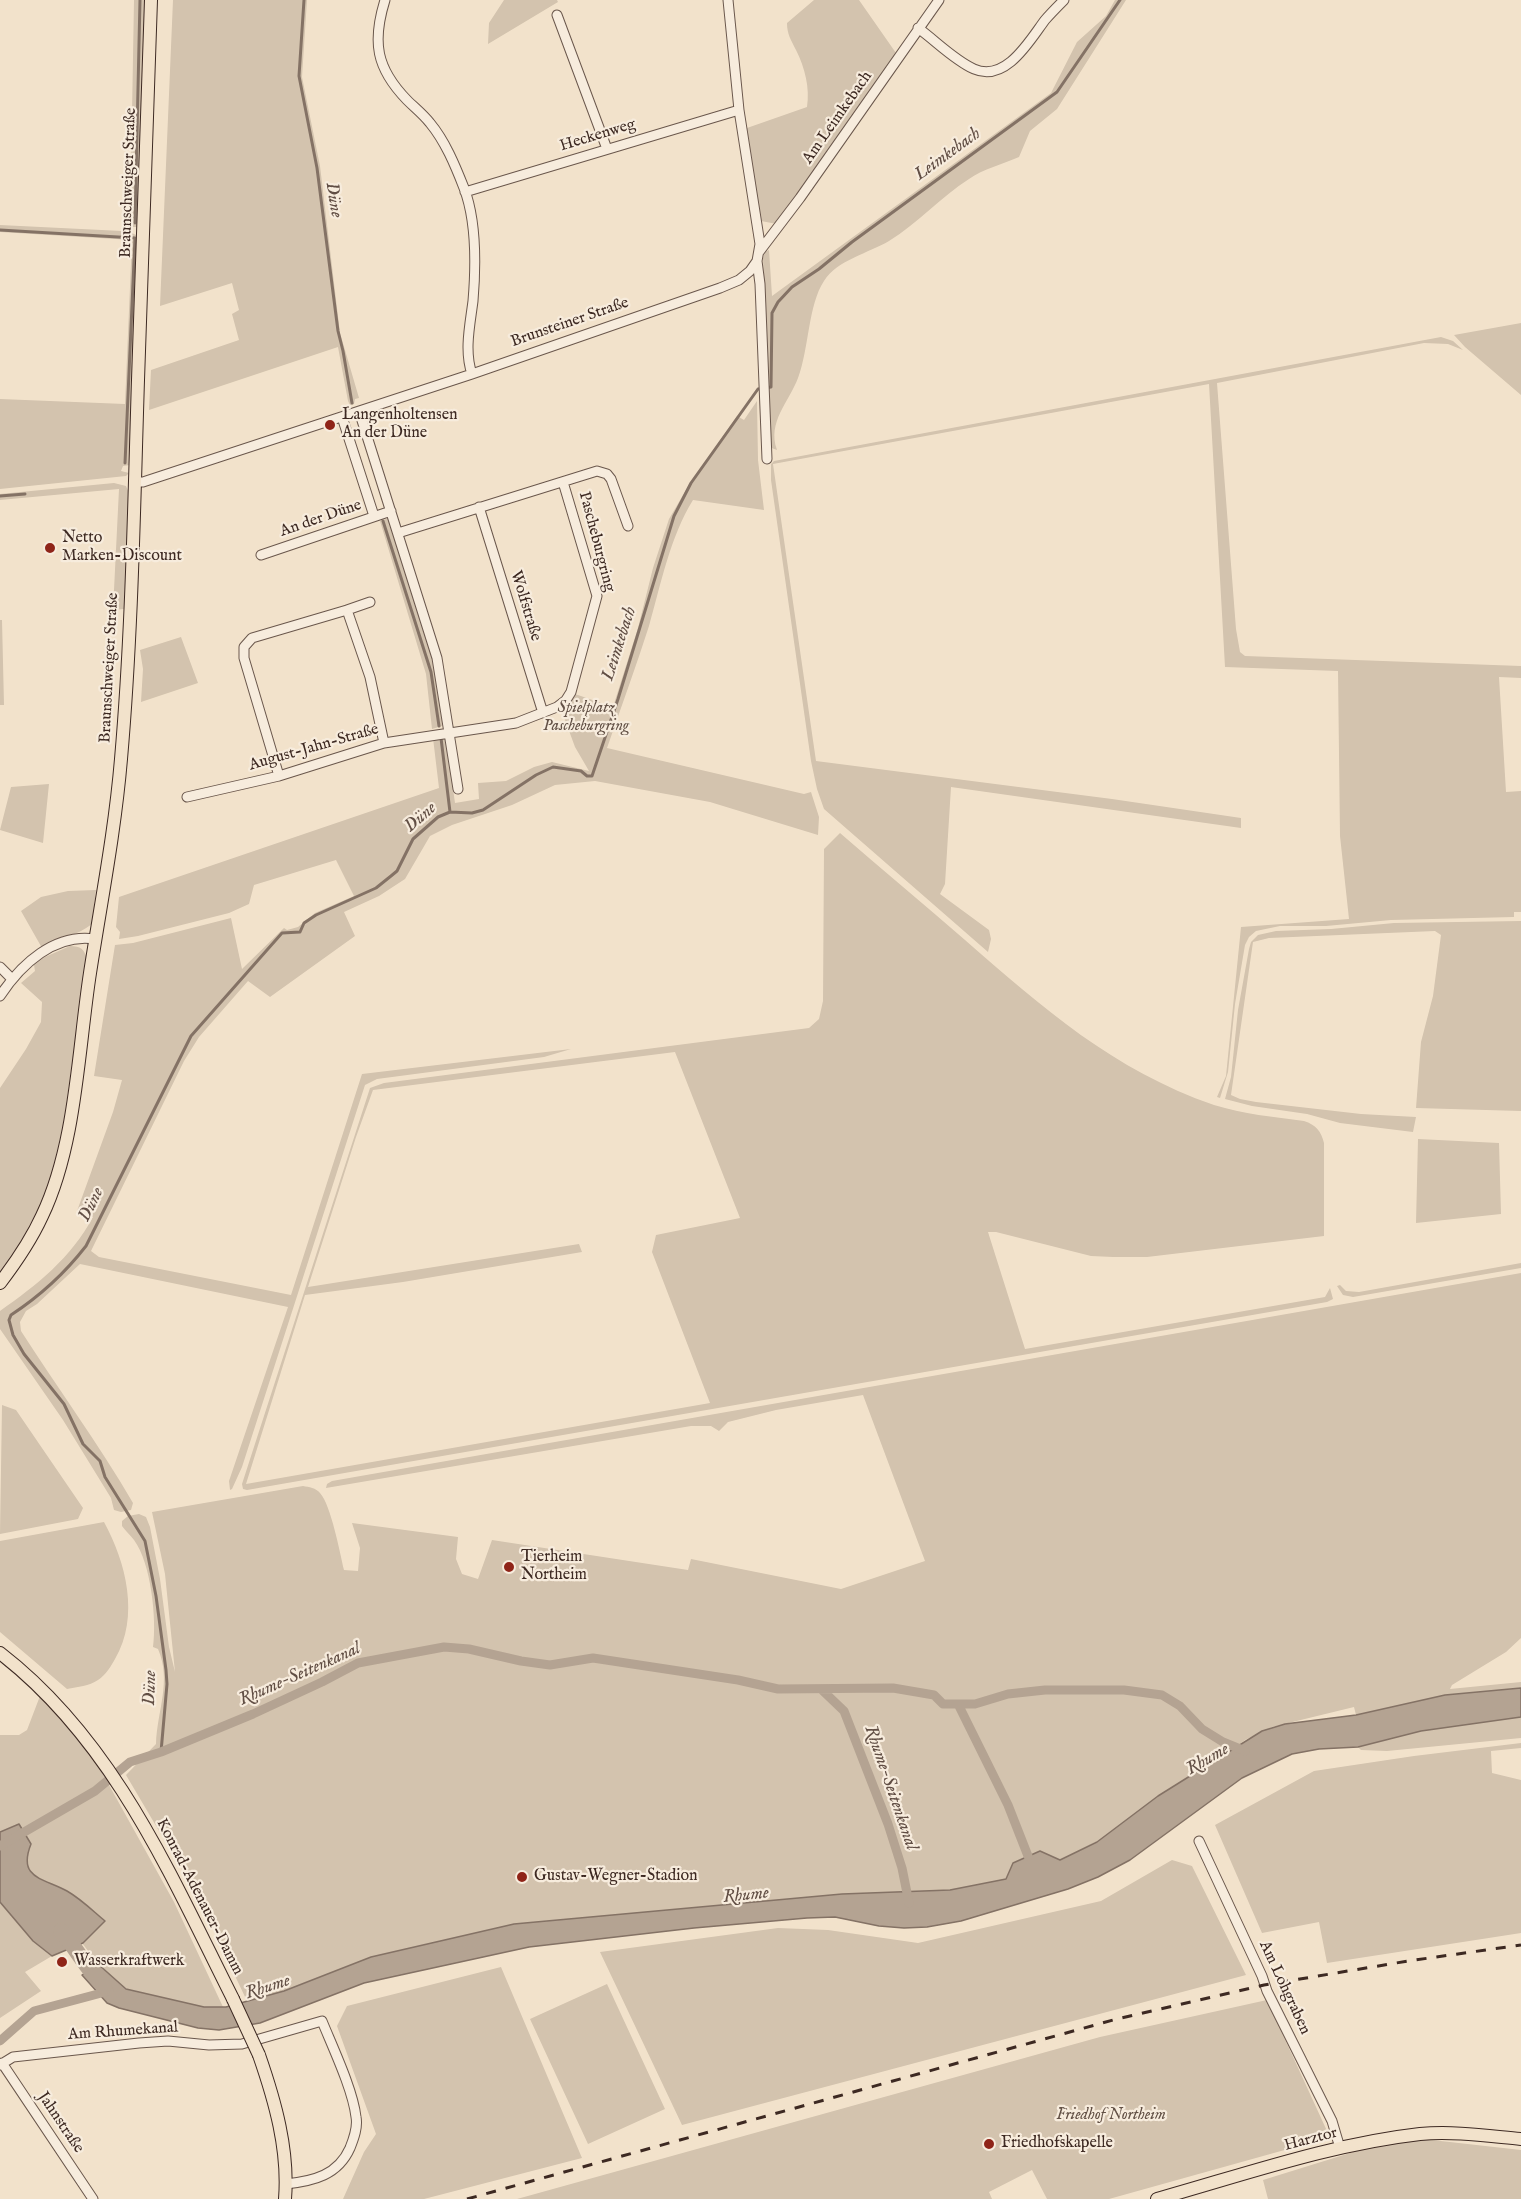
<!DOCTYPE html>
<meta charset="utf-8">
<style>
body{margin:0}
canvas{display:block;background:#f2e2cb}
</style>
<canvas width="1521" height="2199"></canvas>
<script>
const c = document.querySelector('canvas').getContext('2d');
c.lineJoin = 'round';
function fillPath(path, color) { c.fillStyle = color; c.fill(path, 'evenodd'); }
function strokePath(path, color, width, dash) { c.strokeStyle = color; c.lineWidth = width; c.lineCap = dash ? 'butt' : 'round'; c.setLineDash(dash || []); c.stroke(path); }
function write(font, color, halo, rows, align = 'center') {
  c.font = font + ' "IM FELL English",serif'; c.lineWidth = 4.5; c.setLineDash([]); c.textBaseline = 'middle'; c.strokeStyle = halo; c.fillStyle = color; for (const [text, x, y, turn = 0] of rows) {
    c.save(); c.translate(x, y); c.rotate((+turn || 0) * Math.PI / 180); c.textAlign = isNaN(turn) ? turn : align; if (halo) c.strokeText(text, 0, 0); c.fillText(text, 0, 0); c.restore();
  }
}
const green = new Path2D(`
 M134,0H146L140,227H130Z
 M173,0H307L302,77L320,166L340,333L359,398L355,399L354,404L350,405L348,401L338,347L149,410L151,370L239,340L232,314L239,310L232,283L160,306Z
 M504,0H557L558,2L488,44L489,23Z
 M814,0H859L896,53L777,224L761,221L747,128L807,107C810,88 805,68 796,50C791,40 787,34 787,23Z
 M1115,0H1126L1057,109L1030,131L1019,157C1003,164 983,169 969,179C941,197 918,223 889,241C869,253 837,260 824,281C808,305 809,349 798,378C789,402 767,422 777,450L769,447L763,258L765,252L769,250L772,296L1051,93L1077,42L1106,16Z
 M0,225L122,231L132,233L138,236L130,465L123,466L121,471L129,473L126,476L0,489V399L125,404L132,240L0,232Z
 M1521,323V395L1465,347L1454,335Z
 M1441,337L1453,341L1463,350L1448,344L1424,343L1217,383L1236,629L1240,652L1245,656L1521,666V678L1499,677L1506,792L1521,791V912H1514V917L1391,920L1326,926H1280L1256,931L1249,937L1245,945L1235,1004L1228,1072L1220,1098L1217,1097L1226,1076L1241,927L1349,919L1340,836L1338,671L1225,667L1209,384L773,464L816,761L1112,799L1241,818V828L951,787L945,884L940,894L989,930L991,939L988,952L824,809L817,789L811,761L771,480V464L774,461Z
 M757,401L758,460L764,510L693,500C670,537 661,584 649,626C636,667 621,707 607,748L804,794L811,792L819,817L818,835L710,802L595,781L555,785L512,805L452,825L430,836L405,879L379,896L344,912L355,936L270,997L248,981L199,1037L184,1061L91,1251L99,1257L291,1295L362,1074L571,1049L544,1057L377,1079L365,1085L242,1467L232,1489L230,1490L229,1481L288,1307L80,1264L37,1304L26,1311L20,1322L21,1331C58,1389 99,1444 133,1503L131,1510L121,1512L114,1510L111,1498L63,1420L0,1329V1311C37,1285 71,1258 93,1217L77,1211L113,1112L122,1080L94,1076L115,945L133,943L231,918L242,969L284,928L287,930L298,927L315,913L354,896L336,860L254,885L249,904L229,913L138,936L119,939L120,932L116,927L119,897L439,788L433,738L446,739L455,803L479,799L478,783L506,781L534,767L552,762L589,771L575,747L561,709L570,704L575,694L613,707L638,628L653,568L669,519L686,490L737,416L744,420Z
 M114,483L126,486L129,493L124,609L113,610L119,489L0,500V494Z
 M389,518L430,648L445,722L442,726L432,729L426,674L380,521Z
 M0,620H2L4,705H0Z
 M181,637L198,683L141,702L143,669L140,650Z
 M49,784L43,843L0,830L11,787Z
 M840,833C881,869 924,904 965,940C1043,1008 1113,1070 1214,1105C1243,1114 1274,1117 1304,1121C1316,1125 1321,1131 1324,1143V1236L1147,1257H1113L1091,1256L996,1232H988L1025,1349L1325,1297L1330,1288L1333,1299L1327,1302L247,1490L243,1489L242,1484L370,1088L384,1083L809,1028L819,1019L823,1001L824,849ZM675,1052L740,1218L656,1235L652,1252L710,1403L246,1484L305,1295L403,1282L582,1252L579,1244L308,1287L356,1137L373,1090Z
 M96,890L92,924C77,936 58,938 42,948L21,911L41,897L68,891Z
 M1521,921V1111L1416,1108L1421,1042L1433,996L1441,935L1435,931L1269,938L1253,942L1231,1095L1240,1099L1256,1102L1361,1114L1416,1117L1413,1132L1340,1123L1307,1114L1252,1106L1225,1099L1231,1077L1238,1010L1249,949L1251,942L1258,935L1276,931L1331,929L1394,923Z
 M70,946C81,946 84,949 87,959L63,1126L55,1161L47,1193L17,1248L0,1273V1088L26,1049L41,1022L42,1002L21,983L35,971L34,965L45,957Z
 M1418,1139L1499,1143L1501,1214L1416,1223Z
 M1521,1263V1268L1353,1297L1343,1295L1337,1286L1340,1285L1346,1291L1359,1292Z
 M1521,1273V1638L1506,1652L1452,1685L1450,1689L1521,1682V1688L1445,1695L1356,1715L1354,1707L1272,1727L1245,1740L1134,1823L1045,1867L980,1891L934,1894H842L514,1924L371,1957L284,1991L247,2001L195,1892L126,1775L156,1744C157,1711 172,1681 158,1649L153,1647C157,1619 151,1563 134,1540C130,1535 125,1530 122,1526V1521L128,1516L139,1514L146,1517L150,1527L160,1579L169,1647L175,1672L165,1574L152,1512L303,1486C309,1487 316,1488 320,1493C331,1505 340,1553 344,1570L358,1571L360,1548L352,1523L458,1537L456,1559L462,1574L478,1579L492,1540L688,1570L691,1559L841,1589L925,1561L863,1395L776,1410L728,1422L719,1431L711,1426H691L326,1488L327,1484L332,1481Z
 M2,1405L16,1410L83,1508L78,1519L0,1534Z
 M104,1522C126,1562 140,1617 115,1659C111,1666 106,1675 98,1680C89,1686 78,1687 67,1689L0,1632V1541Z
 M40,1696L71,1730L99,1767L174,1902L223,2007H204L126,1989L98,1964L82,1943L52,1956L25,1972L41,1991L0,2018V1735H19L27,1730Z
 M1521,1717V1738L1387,1751L1361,1750L1358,1747L1421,1731Z
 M1521,1743V1748L1491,1751L1492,1773L1521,1780V1933L1327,1963L1319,1922L1262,1933L1215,1825L1314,1771L1414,1756Z
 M1172,1860L1192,1866L1246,1975L682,2125L600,1952L778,1928L828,1930L918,1943L1101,1901Z
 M501,1967L582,2158L424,2199H343L364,2152L376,2134L337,2026L347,2006Z
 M607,1984L665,2109L588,2144L530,2019Z
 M1267,2000L1327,2131L1324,2139L1109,2199H1047L1032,2170L989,2192L992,2199H517L1100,2037Z
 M1423,2139L1521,2150V2199H1268L1263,2180L1363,2149Z`);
const water = new Path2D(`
 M1521,1688V1717L1421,1731L1358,1747L1319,1749L1292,1754L1242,1778L1130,1860L1098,1877L1068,1889L961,1921L927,1927L904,1928L879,1926L835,1917L807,1918L694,1928L529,1947L364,1983L260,2023L219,2030L198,2028L119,2008L107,2003L82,1975L98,1964L126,1989L204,2007H226L284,1991L371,1957L514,1924L842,1894L950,1890L1006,1879L1013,1863L1040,1851L1060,1860L1097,1842L1158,1796L1262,1731L1285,1724L1356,1715L1445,1695Z
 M19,1824L31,1844C17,1879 44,1878 67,1891C81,1899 93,1911 105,1921L83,1943L52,1956L33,1941L0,1902V1832Z`);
const stream = new Path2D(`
 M304,0L299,76L317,168L338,331L343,351L352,403
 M135,223L140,0
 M0,230L135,238L125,463
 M0,496L25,494
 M383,521L431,672L439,726
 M441,738L450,812
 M161,1752L167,1684L166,1670L156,1596L145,1541L105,1477L100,1461L83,1444L64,1404L24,1354L13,1335L9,1320L11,1315C40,1296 65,1273 86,1246L191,1036L282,933L300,932L304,923L316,915L376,888L391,876L397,871L413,839L438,817L450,812L472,813L483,810L536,775L553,767L581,771L587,776H592L618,699L674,516L691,483L758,389L771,387L772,313L778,302L792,287L819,269L852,242L1057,92L1120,0`);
const canal = new Path2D(`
 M821,1689L844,1711L888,1824L902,1868L909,1903
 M958,1704L1008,1805L1028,1856
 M0,1846L95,1791L130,1762L161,1752L253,1714L322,1682L358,1663L444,1647L469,1649L521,1661L550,1665L593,1658L738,1680L778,1689L893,1688L934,1695L943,1704H975L1008,1694L1045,1690H1124L1162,1695L1180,1706L1202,1729L1223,1742L1245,1751
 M0,2041L34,2011L109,1991`);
const river = new Path2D(`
 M61,1931C77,1949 86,1968 104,1986`);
const minor = new Path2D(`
 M385,0C372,42 376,68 407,100C415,108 423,114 430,123C445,141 455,165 464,188C477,222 476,265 473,301C470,325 464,351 472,374
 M557,15L607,149
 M918,28C936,41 954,60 974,69C1006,83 1030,40 1045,20C1051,13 1057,7 1064,0
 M465,192L739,110
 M759,252L800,198L939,0
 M757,261L760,284L767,459
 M359,411L437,658L458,789
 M342,417L374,516
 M135,482H143L472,374L720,288L739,280L750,271L757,261L760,244L739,110L728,0
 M479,507L543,713
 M398,533L597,471L607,474L611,479L628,526
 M261,555L391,511
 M347,610L370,602
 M279,776L244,658V647L252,638L347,610L370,677L384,743
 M187,797L279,776L384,743L516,723L557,707L566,700L571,692L597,596L563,482
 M0,967L12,979
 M0,996C21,964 55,933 95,939
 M1199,1841L1262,1976L1267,1991L1332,2121L1340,2148
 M2,2063L93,2199
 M0,2065L13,2057L139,2043L168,2041L209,2045L242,2044L322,2021C333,2048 353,2090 356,2117C358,2127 354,2138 350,2148C338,2175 314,2181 286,2184`);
const major = new Path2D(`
 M0,1283C16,1262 31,1240 42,1216C76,1145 78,1051 90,973C101,902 115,831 121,759C132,633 134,506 138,380C142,253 147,127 151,0
 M0,1653C114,1741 170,1874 233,1999
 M259,2055C275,2101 289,2150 285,2199
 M1157,2199C1243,2175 1331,2144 1420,2134C1454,2131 1488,2136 1521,2139`);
const rail = new Path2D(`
 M467,2199L1113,2020L1264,1985L1408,1961L1521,1945`);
const majorBridge = new Path2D(`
 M233,1999L259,2055`);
const markers = [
 [330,425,6,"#8f2418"],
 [50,548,6,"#8f2418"],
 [509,1567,6,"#8f2418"],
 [522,1877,6,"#8f2418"],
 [62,1962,6,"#8f2418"],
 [989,2144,6,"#8f2418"]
];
const streetNames = [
 ["Am Leimkebach",838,118,-55],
 ["Heckenweg",598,136,-17],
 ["Braunschweiger Straße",129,183,-88],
 ["Brunsteiner Straße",570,323,-19],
 ["An der Düne",321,519,-19],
 ["Pascheburgring",596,542,75],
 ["Wolfstraße",525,606,73],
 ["Braunschweiger Straße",110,668,-87],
 ["August-Jahn-Straße",314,748,-16],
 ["Konrad-Adenauer-Damm",199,1897,63],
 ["Am Lohgraben",1284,1988,65],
 ["Am Rhumekanal",123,2032,-4],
 ["Jahnstraße",60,2123,56],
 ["Harztor",1311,2140,-15]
];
const poiNames = [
 ["Langenholtensen",342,416],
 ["An der Düne",342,434],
 ["Netto",62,539],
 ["Marken-Discount",62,557],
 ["Tierheim",521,1558],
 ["Northeim",521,1576],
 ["Gustav-Wegner-Stadion",534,1877],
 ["Wasserkraftwerk",74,1962],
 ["Friedhofskapelle",1001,2144]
];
const parkNames = [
 ["Spielplatz",586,709],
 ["Pascheburgring",586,727],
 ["Friedhof Northeim",1111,2116]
];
const waterNames = [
 ["Leimkebach",948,155,-36],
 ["Düne",333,200,81],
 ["Leimkebach",620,644,-72],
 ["Düne",421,818,-41],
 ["Düne",92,1205,-64],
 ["Rhume-Seitenkanal",300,1675,-24],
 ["Düne",151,1688,-88],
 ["Rhume",1208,1760,-30],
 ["Rhume-Seitenkanal",890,1788,71],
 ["Rhume",746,1896,-6],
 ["Rhume",268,1988,-18]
];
fillPath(green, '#d3c3ae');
fillPath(water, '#b4a392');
strokePath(water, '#847265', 1.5);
strokePath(stream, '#847265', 3);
strokePath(canal, '#b4a392', 9);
strokePath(river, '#b4a392', 16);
strokePath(minor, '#6a574c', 11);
strokePath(major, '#3d2922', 14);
strokePath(minor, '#f7ecdd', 9);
strokePath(major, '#f2e2cb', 12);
strokePath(rail, '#3d2922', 3, [10, 10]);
strokePath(majorBridge, '#3d2922', 14, []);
strokePath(majorBridge, '#f2e2cb', 12);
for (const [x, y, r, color] of markers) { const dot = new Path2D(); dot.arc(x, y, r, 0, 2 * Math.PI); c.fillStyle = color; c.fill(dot); strokePath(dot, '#f7ecdd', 2); }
write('16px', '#3d2922', '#f7ecdd', streetNames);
write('16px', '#3d2922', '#f7ecdd', poiNames, 'left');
write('italic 16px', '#625045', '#f7ecdd', parkNames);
write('italic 18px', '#614e44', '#f7ecdd', waterNames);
</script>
